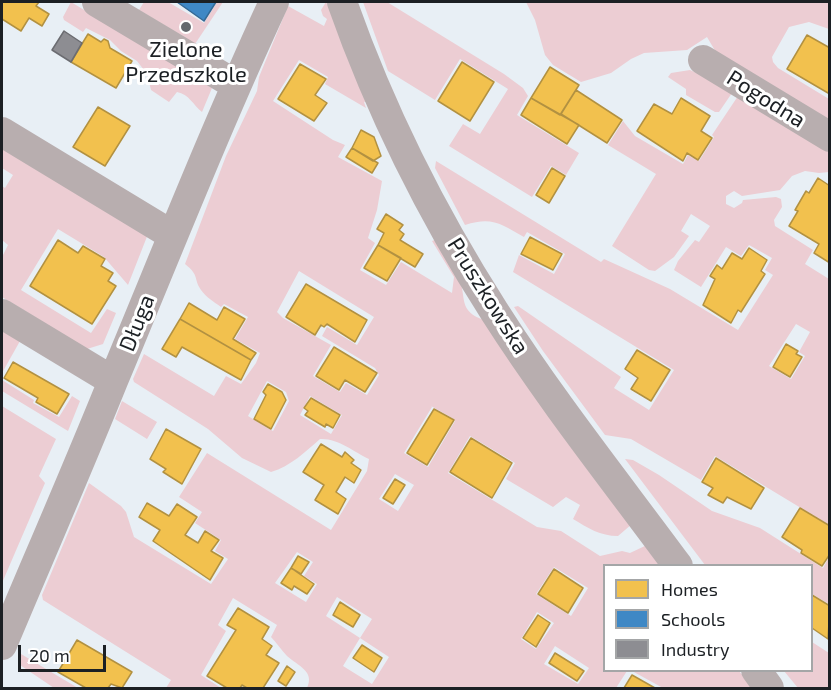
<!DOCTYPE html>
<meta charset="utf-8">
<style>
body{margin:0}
#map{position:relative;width:831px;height:690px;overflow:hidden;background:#e8eff5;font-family:"Exo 2",sans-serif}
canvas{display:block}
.frame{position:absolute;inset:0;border:3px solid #1c2024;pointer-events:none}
.legend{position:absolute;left:603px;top:564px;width:210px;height:108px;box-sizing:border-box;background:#fff;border:2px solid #a4a6a7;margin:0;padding:8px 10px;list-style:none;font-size:18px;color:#1c2024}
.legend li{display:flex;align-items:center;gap:12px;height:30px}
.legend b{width:30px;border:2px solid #a4a6a7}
.scale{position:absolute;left:18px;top:645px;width:88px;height:27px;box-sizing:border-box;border:3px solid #1c2024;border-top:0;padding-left:8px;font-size:18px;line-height:21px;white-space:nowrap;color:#1c2024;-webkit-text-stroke:4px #fff;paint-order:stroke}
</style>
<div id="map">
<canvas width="831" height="690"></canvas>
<div class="frame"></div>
<ul class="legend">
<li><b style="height:16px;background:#f2c14e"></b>Homes</li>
<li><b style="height:16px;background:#3f88c5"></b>Schools</li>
<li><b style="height:16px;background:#8d8d92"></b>Industry</li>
</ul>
<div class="scale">20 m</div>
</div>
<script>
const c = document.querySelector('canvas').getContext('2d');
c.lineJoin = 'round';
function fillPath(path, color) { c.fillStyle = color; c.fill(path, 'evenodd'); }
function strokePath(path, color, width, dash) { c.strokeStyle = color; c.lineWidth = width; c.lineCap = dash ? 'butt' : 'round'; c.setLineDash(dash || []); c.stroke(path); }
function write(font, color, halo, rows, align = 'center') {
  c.font = font + ' "Exo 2",sans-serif'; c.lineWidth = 6; c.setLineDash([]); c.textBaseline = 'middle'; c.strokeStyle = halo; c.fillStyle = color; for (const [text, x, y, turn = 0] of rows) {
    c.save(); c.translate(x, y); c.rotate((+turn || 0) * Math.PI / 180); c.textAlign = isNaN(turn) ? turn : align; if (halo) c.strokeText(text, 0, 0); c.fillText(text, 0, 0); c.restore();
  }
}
const green = new Path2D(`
 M71,2L212,88L202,112C193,105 189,94 177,92L169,102L151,90L147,74L137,61L121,51L110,40L86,28L83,32L64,20L63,17Z
 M144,2H168L204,23L217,2H223L195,44L139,10Z
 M326,2L335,18L368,101L364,102L366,108L325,84L328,77L299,60L273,101L333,140L345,145L338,157L382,181L377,210L368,238L375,243L360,270L386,285L401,262L452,293L454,277L432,241L437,239C444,252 452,264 459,278C467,296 457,312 485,320L632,524L618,536C600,536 588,528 573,519L580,505L566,497L553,507L506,479L515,463L470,436L448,473L537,527L561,531L600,556L622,551L630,553L647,545L662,565L604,566V670L627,671L616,688H307C315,671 298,666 287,656C281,650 277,643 271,637L277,625L233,598L218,625L226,631L201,675L221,688H166L171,680L43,600L42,595L89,483L121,506L126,512L134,537L211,584L228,559L215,551L221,540L195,523L202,512L179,497L207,453L331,530L367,471L369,459C354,452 338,438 320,439C305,452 291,466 271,472L242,458L208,429L134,382L133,379L144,354L214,396L226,376L241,384L256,363L260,353L235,339L248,317L224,304L221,307C214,302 206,297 201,290C193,278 200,276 185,264L226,156L257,91L259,77L288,6L324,26L327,19L323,16L321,10ZM299,271L374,317L357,345L327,327L322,336L375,368L379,375L367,395L346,383L340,392L313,376L331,345L283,318L277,312ZM267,381L286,392L289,401L273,431L248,416ZM310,396L342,415L331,434L300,415ZM431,406L452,418L455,421L428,467L404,453L432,407ZM395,474L414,485L398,511L379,499ZM297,552L313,562L304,576L317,584L306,602L275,583ZM554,567L588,588L571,616L536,594ZM337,597L372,619L360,638L326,616ZM537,612L554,623L536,649L521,639ZM360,638L389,657L372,684L343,666ZM555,646L589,668L578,684L544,664Z
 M363,2H387L504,74L523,88L528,96L517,115L579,153L566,175L551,166L532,197L449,146L463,124L480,134L508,89L460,59L435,100L388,71Z
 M526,2H829V29L809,22L789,27L772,57L773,62L778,68L829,99V126L720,59L707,37L687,50L644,53L631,59L611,73L581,82L553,65L545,55L535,20Z
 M690,70L710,79L732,93L719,112H715L686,95V89L668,77L671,73Z
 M738,96L829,152V172L819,173L805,171L792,176L780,190L742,196L734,191L726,196V204L734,208L742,203L743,200L776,197L781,199L782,207L774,220L775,226L813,250L805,264L829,279V525L715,456L701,480L631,439L605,435L543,351L514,307L518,306L621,377L614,388L649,410L674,370L513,272L519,255L554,274L565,254L527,232L524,237C501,224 492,216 465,225L435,168L436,161L601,262L604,259L670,289L738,330L773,275L765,270L772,258L749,245L741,256L726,247L701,287L674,270L678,261L695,240L699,242L710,226L691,214L681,231L689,236L674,257L655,271L649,270L612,246L656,174L608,145L623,121L635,136L683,164L688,155L699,161L714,137L712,135ZM796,324L810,332L799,352L805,356L791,379L769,366Z
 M2,144L148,234L128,285L104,257L58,229L21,290L91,333L107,309L116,313L103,344L87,349L2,297V257L8,245L2,240V186L5,188L13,175L2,168Z
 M2,329L20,341L2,373Z
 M2,380L34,400L33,403L59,417L72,396L80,401L68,431L2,391Z
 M122,401L157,422L147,439L115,419Z
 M2,406L56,439L39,476L45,483L2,583Z
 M625,459L633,460L659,475L712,511L760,528L823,568L829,557V604L812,594V566L705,565Z
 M812,642L829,653V688H798L784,671L812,670Z
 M19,654H21L78,688H54L20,665Z
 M632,671H739L753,688H663Z`);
const homes = new Path2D(`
 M2,2H39L36,6L49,14L42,26L29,18L21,31L2,19Z
 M88,34L101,42L104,39L108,41L110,48L132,61L116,88L71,62Z
 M807,35L830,48V90L828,93L787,69Z
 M462,62L494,82L470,121L438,101Z
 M300,64L326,79L315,95L327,103L314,121L278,99Z
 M550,67L579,85L560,115L531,98Z
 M576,90L622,120L607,143L561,114Z
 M531,98L579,125L567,144L521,115Z
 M681,98L710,116L701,131L712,138L698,160L687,153L683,161L637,131L654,104L672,114Z
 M98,107L130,126L105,166L73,147Z
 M361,130L374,137L381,156L373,161L352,148Z
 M352,148L378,163L372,173L346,157Z
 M552,168L565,176L549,203L536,195Z
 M818,178L830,186V263L814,253L819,244L789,226L798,211L795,210L806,191L809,193Z
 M386,214L403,225L399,230L404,234L400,240L423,254L415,267L378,245L384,233L377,229Z
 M530,237L562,254L553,270L521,254Z
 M58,240L78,253L83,246L105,259L101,266L113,273L108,281L116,286L92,324L30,286Z
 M378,245L401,258L387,281L364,268Z
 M749,248L767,260L761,271L765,274L741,312L738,310L731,323L703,305L715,279L710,276L717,265L722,269L732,253L742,259Z
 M306,284L367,320L355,342L327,324L324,327L321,325L315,335L286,317Z
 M189,303L217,320L224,307L245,319L233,339L256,353L251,360L180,319Z
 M180,319L251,360L241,380L182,347L176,357L162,349Z
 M786,344L798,351L796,354L802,357L790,377L773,367Z
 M334,347L377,373L365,392L345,380L339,390L316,376Z
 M637,350L670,370L651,401L631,389L638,378L625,369Z
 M13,362L69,394L57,414L36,402L38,398L4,378Z
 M268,384L282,392L286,400L271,429L254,419L266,395L263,392Z
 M311,398L340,415L333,428L326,424L325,427L305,415L308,411L304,408Z
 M434,409L454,420L427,465L407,453Z
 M166,429L201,449L182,484L163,472L166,469L150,459Z
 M471,438L512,463L492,498L450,472Z
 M321,444L342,457L345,452L354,460L351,463L361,470L354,483L345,477L336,492L346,499L338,514L315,500L324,485L303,472Z
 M716,458L764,488L751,509L727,497L723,503L708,495L713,488L702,482Z
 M395,479L405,485L393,504L383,498Z
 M147,503L169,516L177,504L197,517L185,535L198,543L205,531L219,540L211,551L223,558L210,580L153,541L160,530L139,517Z
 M800,508L830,526V554L822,566L801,553L802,550L782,537Z
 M298,556L309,562L301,574L291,568Z
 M291,568L314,584L307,594L294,586L292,590L281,583Z
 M554,569L583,588L568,613L538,594Z
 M812,595L830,606L828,639L812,628Z
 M340,602L360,615L353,627L333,615Z
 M238,608L269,627L262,639L272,646L266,655L279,663L263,688H247L242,685L240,688H227L207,676L236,630L227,625Z
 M538,615L550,623L536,647L523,638Z
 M77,640L132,672L122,688L111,684L108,688H86L58,672Z
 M362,645L382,658L374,672L353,658Z
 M555,653L584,671L577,681L549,663Z
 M287,666L295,672L286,686L278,681Z
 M632,675L655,688H624Z`);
const schools = new Path2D(`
 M177,2H216L204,21Z`);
const industry = new Path2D(`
 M64,31L82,43L71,62L52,50Z`);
const minor = new Path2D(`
 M97,2L236,85
 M342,2C380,110 432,214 494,311C550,399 616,482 678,566
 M703,60L830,137
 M2,132L172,235
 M2,314L113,381
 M2,645C39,557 77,470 113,381C166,254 216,127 274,2
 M756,670L769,688`);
const markers = [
 [186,27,6,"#63686d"]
];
const poiNames = [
 ["Zielone",186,50],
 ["Przedszkole",186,75]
];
const streetNames = [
 ["Pogodna",766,99,32],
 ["Pruszkowska",488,296,58],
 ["Długa",137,323,-68]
];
fillPath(green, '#eccdd3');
fillPath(homes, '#f2c14e');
strokePath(homes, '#b29141', 1.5);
fillPath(schools, '#3f88c5');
strokePath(schools, '#346995', 1.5);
fillPath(industry, '#8d8d92');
strokePath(industry, '#6b6c71', 1.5);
strokePath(minor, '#b8aeaf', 30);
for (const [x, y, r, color] of markers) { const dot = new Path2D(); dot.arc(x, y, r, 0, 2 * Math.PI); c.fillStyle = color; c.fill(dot); strokePath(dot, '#fff', 2); }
write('22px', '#1c2024', '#fff', poiNames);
write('22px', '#1c2024', '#fff', streetNames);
</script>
